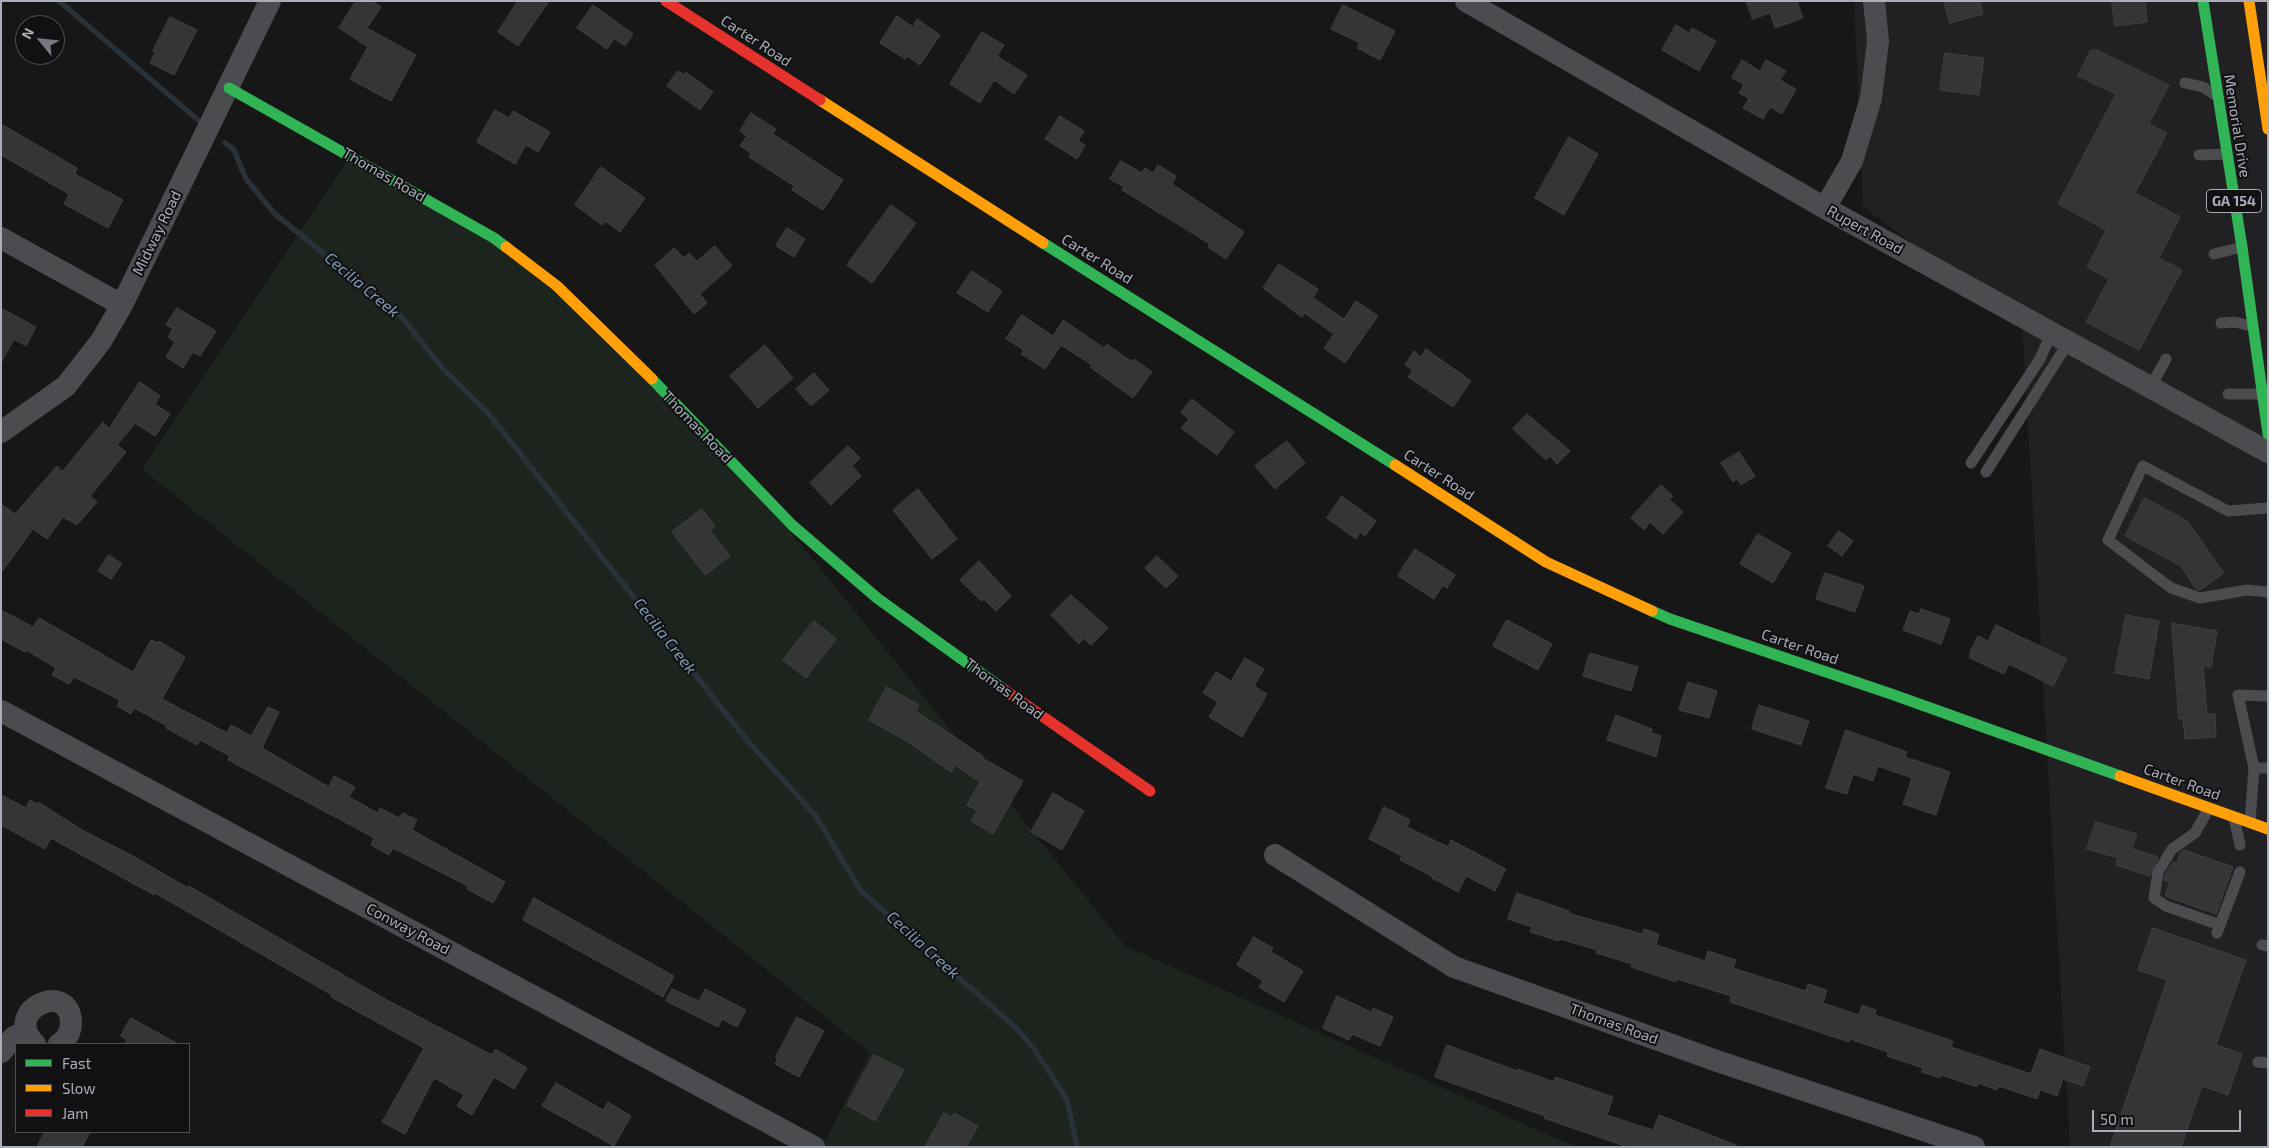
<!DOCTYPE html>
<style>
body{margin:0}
#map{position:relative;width:2269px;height:1148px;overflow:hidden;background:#171717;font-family:"Exo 2",sans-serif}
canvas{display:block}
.frame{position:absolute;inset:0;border:2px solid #a8adb8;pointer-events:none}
.legend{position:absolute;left:15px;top:1043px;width:175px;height:90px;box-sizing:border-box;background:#111113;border:1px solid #4d4f55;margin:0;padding:6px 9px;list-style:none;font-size:15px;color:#a8adb8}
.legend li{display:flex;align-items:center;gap:10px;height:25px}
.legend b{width:25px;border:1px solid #4d4f55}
.north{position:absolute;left:15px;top:15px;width:50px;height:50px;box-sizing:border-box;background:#111113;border:1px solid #4d4f55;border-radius:50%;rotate:298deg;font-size:14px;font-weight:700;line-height:20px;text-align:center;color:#a8adb8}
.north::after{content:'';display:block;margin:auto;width:18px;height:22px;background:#757880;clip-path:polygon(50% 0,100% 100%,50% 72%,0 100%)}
.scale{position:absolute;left:2092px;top:1110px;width:149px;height:22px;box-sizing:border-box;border:2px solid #a8adb8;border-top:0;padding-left:6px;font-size:15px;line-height:18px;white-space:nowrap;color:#a8adb8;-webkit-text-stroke:4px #111113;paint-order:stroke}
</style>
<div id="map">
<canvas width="2269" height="1148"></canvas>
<div class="frame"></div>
<ul class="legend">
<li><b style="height:6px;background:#30b455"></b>Fast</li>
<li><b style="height:6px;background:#ff9f0a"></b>Slow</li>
<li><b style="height:6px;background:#e5322d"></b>Jam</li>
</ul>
<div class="north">N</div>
<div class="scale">50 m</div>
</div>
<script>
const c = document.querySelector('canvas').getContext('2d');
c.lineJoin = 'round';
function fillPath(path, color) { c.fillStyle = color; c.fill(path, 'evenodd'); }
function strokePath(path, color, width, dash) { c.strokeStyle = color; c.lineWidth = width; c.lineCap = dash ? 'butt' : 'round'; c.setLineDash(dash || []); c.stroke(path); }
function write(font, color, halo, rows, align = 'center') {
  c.font = font + ' "Exo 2",sans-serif'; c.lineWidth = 4; c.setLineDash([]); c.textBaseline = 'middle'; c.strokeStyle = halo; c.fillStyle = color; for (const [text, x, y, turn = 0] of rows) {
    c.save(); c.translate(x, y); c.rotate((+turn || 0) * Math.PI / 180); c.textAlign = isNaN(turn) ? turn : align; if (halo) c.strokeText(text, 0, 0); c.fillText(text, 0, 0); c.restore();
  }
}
const built = new Path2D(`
 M1854,1H2268V1147H2070L2022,323L1863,207Z`);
const green = new Path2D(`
 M348,159L549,275L727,453L1125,946L1576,1147H822L870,1053L142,469Z`);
const stream = new Path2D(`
 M59,1L204,125
 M225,143L234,150L246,179L275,214L399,314L444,370L488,413L746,739L815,815L861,891L1016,1028L1035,1050L1067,1100L1077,1147`);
const building = new Path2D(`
 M356,1H372L381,7L367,28L416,55L391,101L350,79L368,47L339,28Z
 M518,1H549L518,46L498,32Z
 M1746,1H1797L1803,18L1775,28L1770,13L1753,19Z
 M1944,1H1980L1983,14L1950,23Z
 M2112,1H2145L2147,22L2115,26Z
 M593,5L633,34L625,46L614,38L607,49L577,28Z
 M1343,5L1395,31L1380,60L1357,48L1360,43L1331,29Z
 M897,16L913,27L917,19L940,35L920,65L907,56L905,59L880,43Z
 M170,17L197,30L174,75L150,63L155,53L153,51Z
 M1676,25L1689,33L1692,28L1716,41L1699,71L1662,50Z
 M982,32L1004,45L997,56L1027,75L1014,94L994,80L980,103L950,84Z
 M2091,50H2097L2169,85L2149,124L2167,133L2135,193L2180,217L2159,258L2182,270L2139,350L2086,322L2109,279L2087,267L2106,230L2058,204L2116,94L2078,76Z
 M1945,53L1984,58L1979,95L1940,90Z
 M1742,60L1760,71L1766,60L1786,71L1780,80L1796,89L1782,114L1770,107L1763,119L1743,108L1749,98L1739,93L1744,84L1732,78Z
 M678,71L684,75L686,72L713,92L700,110L667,86Z
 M495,110L509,118L513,111L550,132L538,152L526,145L515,164L477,142Z
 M751,113L776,129L773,134L843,180L823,210L792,190L794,186L749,157L751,153L740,146L747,136L740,131Z
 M1060,116L1084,131L1078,141L1085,145L1077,159L1045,139Z
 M1,124L77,168L75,174L123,200L108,228L64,204L69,194L1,155Z
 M1569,137L1598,154L1564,215L1535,198Z
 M1121,161L1142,173L1145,168L1153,173L1158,165L1176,176L1172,184L1244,232L1226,259L1208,247L1210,244L1122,190L1124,187L1110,179Z
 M601,167L645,198L620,232L605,221L602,225L575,205Z
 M891,205L916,223L872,283L847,265Z
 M787,228L805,239L794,257L776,246Z
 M715,246L732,266L700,294L707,303L694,314L655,265L674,248L684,258L689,253L697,261Z
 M1279,264L1318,289L1313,298L1344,319L1356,301L1378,316L1345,363L1324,348L1334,334L1304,313L1302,317L1263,288Z
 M972,271L1002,291L988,312L957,293Z
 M1,308L36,327L26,346L14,339L1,363Z
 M177,308L216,331L200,356L193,352L183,368L166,357L175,342L168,337L173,328L166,325Z
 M1022,315L1053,336L1063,320L1104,348L1107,344L1132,362L1134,359L1152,372L1133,398L1090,367L1092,365L1061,345L1045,369L1021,354L1024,350L1006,339Z
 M765,345L793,378L758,408L730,376Z
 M1426,349L1471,381L1453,407L1408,377L1413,370L1405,365L1414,351L1421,357Z
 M814,373L829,390L811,406L796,389Z
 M140,382L160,396L155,404L170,414L155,436L135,423L117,445L126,452L90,496L97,502L77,525L63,517L47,539L33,529L1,573V504L15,514L57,466L62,472L103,422L109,428Z
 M1192,399L1234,432L1217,455L1181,428L1189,419L1181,413Z
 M1527,414L1570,451L1557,464L1550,456L1546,460L1513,429Z
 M1287,441L1305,463L1275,489L1255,466Z
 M848,446L860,458L852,466L861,476L831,505L810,483Z
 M1739,452L1755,476L1741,485L1737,479L1733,482L1721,463Z
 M1661,485L1673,496L1669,499L1683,512L1663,534L1650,522L1644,530L1631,518Z
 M918,489L957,539L932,559L893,510Z
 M1342,496L1376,521L1365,536L1360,532L1356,539L1327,518Z
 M2145,498L2187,521L2224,573L2200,590L2196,589L2181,566L2125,536Z
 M702,509L715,526L710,530L730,556L705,575L672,532Z
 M1839,531L1853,541L1842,556L1828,546Z
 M1758,534L1791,553L1773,583L1740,564Z
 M1415,549L1455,575L1447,588L1443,585L1434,599L1398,576Z
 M109,555L122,564L111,579L98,571Z
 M1157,556L1178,576L1166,588L1145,568Z
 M979,561L1011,596L996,611L984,599L981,601L960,580Z
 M1825,573L1864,586L1855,612L1816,599Z
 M1071,595L1108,628L1091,645L1084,638L1079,644L1051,615Z
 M1921,609L1950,619L1941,644L1903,630L1910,611L1919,614Z
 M1,610L33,627L39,618L133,672L151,640L158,643L159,641L185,657L162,699L227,733L231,725L251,736L268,707L279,712L262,748L329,787L334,776L355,787L349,797L378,813L380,808L399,818L403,813L417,820L412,830L505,882L493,903L467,889L468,886L401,852L393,848L389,855L371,845L374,838L367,834L228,760L230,756L200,740L197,745L166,728L167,726L134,708L131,714L117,706L120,700L74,677L69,684L52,675L56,668L26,650L25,652L1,639Z
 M2126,615L2159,621L2149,679L2115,673Z
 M1507,620L1552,644L1538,670L1493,646Z
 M814,621L836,639L806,678L783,660Z
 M2172,623L2217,631L2211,667L2203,666L2207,714H2215L2216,737L2185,739L2183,718L2179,719Z
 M1996,625L2067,659L2053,686L2009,664L2004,674L1970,658V652L1978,636L1988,641Z
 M1590,653L1638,667L1631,691L1583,676Z
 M1245,658L1264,669L1254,686L1267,694L1242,737L1209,717L1218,702L1203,693L1216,672L1231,681Z
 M1688,682L1717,691L1709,718L1679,710Z
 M887,687L919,705L916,711L983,756L982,758L1023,781L993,834L971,821L977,811L967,805L980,782L955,765L951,772L908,742L869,720Z
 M1759,705L1809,721L1801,745L1752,729Z
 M1616,715L1652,729L1651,733L1661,736L1656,757L1607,740Z
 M1846,730L1907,752L1905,757L1950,772L1936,815L1903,804L1912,778L1878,766L1873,781L1853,774L1847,794L1826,788Z
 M1053,793L1084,811L1062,850L1031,832Z
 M1,795L26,808L30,800L37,804L38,802L82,830L133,856L188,888L189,886L385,999L492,1055L495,1049L527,1068L514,1089L494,1077L472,1115L457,1106L464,1095L434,1078L405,1134L382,1122L424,1048L331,997L332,995L155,893L154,895L51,838L45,849L1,825Z
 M1384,807L1410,820L1407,827L1448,847L1451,840L1506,869L1495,891L1466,876L1458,892L1432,878V876L1400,860L1402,856L1369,839Z
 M2096,822L2137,834L2132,849L2158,857L2150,876L2116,865L2118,858L2087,849Z
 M2184,850L2233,867L2216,914L2165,896L2170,882L2164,880L2165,875L2173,862L2177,863L2180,853Z
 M1517,893L1569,911L1568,913L1642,934L1644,929L1659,934L1656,945L1705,961L1708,951L1736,960L1733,968L1806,991L1808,984L1827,990L1823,1003L1859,1015L1862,1005L1876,1010L1875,1015L1953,1041L1951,1047L2031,1074L2040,1049L2090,1067L2083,1086L2063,1079L2057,1096L2040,1090L2037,1099L1999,1086L1997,1090L1978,1083L1977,1087L1941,1075L1940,1078L1921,1072L1923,1068L1887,1056L1888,1052L1850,1039L1849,1042L1730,1002L1731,996L1677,979L1676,982L1631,967L1632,964L1596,953L1597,950L1560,939L1559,941L1530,932L1532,927L1508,919Z
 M534,898L674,976L663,997L523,920Z
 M2153,928L2246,960L2216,1045L2242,1054L2228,1095L2202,1086L2181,1147H2110L2167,980L2138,970Z
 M1254,937L1273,948L1271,952L1303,971L1284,1002L1259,987L1263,981L1237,965Z
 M672,989L699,1001L705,989L746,1010L737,1027L722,1019L718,1027L666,1001Z
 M1337,996L1371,1012L1373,1008L1393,1017L1380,1046L1352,1034L1349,1040L1323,1028Z
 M797,1017L824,1031L799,1077L775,1064L778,1058L776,1057Z
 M131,1018L178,1044H125L127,1040L121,1036Z
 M1447,1045L1517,1071L1518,1069L1554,1082L1555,1077L1613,1097L1607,1115L1653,1130L1659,1115L1736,1145V1147H1628L1572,1128L1544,1118L1545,1116L1435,1077Z
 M874,1055L904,1070L875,1121L847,1105Z
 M556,1083L603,1110L608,1102L631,1116L614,1146L542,1106Z
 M944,1113L952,1117L954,1113L978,1126L966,1147H925Z
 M45,1132H90L82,1147H37Z`);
const lane = new Path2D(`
 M2185,83L2203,87L2215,95
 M2199,155L2227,154
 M2214,254L2242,247
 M2221,323L2235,322L2251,326
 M2150,388L2166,359
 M2228,394H2262
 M1971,463L2040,359L2051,334
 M1986,472L2068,343
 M2268,508L2228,511L2143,466L2108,540L2171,588L2200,598L2247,590L2268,592
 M2254,768H2268
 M2209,808L2195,833L2172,849L2158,872L2154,898L2166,906L2220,925
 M2234,818L2240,845
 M2250,822L2254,768L2238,695L2268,696
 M2217,933L2240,872
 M2262,945L2268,946
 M2258,1062L2268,1063`);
const street = new Path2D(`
 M1466,1L1825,208L2268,452
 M1825,208L1852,161L1871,98L1878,41L1874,1
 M1,238L122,305
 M1,432L66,386L101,341L122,305L270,1
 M1,711L814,1147
 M1275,855L1454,967L1717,1061L1974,1147
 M35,1044C0,1011 72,977 71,1025C70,1033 66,1040 59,1044
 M1,1052L14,1037L25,1032`);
const fast = new Path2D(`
 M2203,1L2242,247L2268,434
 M229,88L494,238L506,247
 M1043,243L1395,465
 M652,379L792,525L877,598L1003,689
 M1652,611L1670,619L1894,695L2120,776`);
const slow = new Path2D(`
 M2249,1L2268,129
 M820,100L1043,243
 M506,247L557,286L652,379
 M1395,465L1546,562L1652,611
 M2120,776L2268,829`);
const jam = new Path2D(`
 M666,1L820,100
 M1003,689L1150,791`);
const shields = [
 [2234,201,55]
];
const shieldNames = [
 ["GA 154",2234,201]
];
const streetNames = [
 ["Carter Road",756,41,33],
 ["Memorial Drive",2237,126,81],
 ["Thomas Road",384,175,30],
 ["Rupert Road",1865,230,29],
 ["Midway Road",157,233,-64],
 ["Carter Road",1097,259,32],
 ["Thomas Road",697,427,46],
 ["Carter Road",1439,475,33],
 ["Carter Road",1800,647,19],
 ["Thomas Road",1004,689,36],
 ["Carter Road",2182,782,20],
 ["Conway Road",408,929,28],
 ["Thomas Road",1614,1024,20]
];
const waterNames = [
 ["Cecilia Creek",362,285,40],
 ["Cecilia Creek",665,636,52],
 ["Cecilia Creek",923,945,42]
];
fillPath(built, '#212123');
fillPath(green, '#1d241e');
strokePath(stream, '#2a3239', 5.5);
fillPath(building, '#353536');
strokePath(building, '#3f4043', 1);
strokePath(lane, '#4b4c50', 11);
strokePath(street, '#4b4c50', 22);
strokePath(fast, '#30b455', 11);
strokePath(slow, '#ff9f0a', 11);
strokePath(jam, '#e5322d', 11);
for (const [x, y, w] of shields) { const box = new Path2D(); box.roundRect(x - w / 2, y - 11.5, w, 23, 4); c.fillStyle = '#111113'; c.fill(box); strokePath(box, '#a8adb8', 1); }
write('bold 14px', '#a8adb8', null, shieldNames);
write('15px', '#a8adb8', '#111113', streetNames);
write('italic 16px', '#7f9bb3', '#111113', waterNames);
</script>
